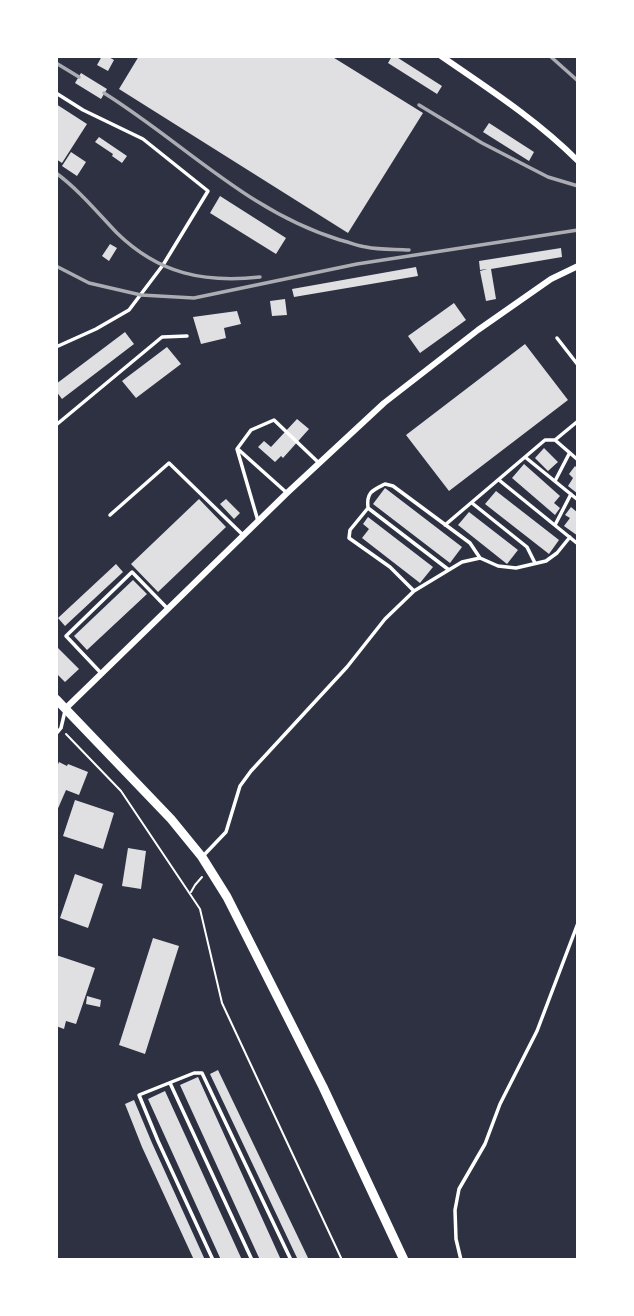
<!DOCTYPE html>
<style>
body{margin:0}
#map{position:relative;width:634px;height:1316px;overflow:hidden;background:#2d3142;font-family:Overpass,sans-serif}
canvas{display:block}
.frame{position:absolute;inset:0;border:58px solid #fff;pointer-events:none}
</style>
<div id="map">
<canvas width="634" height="1316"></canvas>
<div class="frame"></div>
</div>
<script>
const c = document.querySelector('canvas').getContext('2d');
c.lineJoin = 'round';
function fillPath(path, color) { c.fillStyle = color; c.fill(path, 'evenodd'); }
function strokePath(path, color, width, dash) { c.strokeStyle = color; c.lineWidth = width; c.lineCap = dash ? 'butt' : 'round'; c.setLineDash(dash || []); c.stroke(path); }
const building = new Path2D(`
 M102,56H107L114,60L108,71L97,65Z
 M139,56H331L423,113L348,233L119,89Z
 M392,56H395L442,86L437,94L388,63Z
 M81,73L107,89L101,99L75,83Z
 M56,104L87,124L62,163L56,159Z
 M489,123L534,152L529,161L483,132Z
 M99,137L127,156L122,163L112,156L113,154L95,142Z
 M71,152L86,162L77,176L62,166Z
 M220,196L286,238L276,254L210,213Z
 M110,244L117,248L109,261L102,256Z
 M561,248L562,257L491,269L496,299L486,301L480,271L487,269L480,270L479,261Z
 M416,267L418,276L294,297L292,289Z
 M285,299L287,315L272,316L270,301Z
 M454,303L466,320L420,353L408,336Z
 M237,311L241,324L224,328L226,338L201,344L193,317Z
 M125,332L134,344L62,399L56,391V384Z
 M525,344L568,400L449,491L406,435Z
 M167,347L181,364L136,398L122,381Z
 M297,419L309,429L283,458L281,456L275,462L258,447L264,441L271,447Z
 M544,448L558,462L548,471L535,458Z
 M524,464L560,496L554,503L560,508L555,515L512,478Z
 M575,466L578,469V494L568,486L573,478L569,474Z
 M385,488L462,547L450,563L373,504Z
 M496,491L559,540L549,554L485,504Z
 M199,499L226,527L158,592L131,564Z
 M226,499L240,513L234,519L220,504Z
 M571,507L578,513V536L564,526L570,518L565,515Z
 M469,512L518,550L507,564L458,525Z
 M368,517L433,567L420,583L362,538L369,529L363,524Z
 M116,564L123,572L65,626L58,618Z
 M133,580L147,594L87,650L74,636Z
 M56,646L79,669L65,682L56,673Z
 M59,762L67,766L68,764L88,772L79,795L66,790L56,813V769Z
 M75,800L114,813L103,849L63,836Z
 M128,848L146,851L141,889L122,886Z
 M75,874L103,884L88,928L60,918Z
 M153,938L179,946L145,1054L119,1045Z
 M56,955L95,968L76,1024L66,1021L64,1029L56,1026Z
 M87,996L101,1000L100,1007L86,1004Z
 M218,1070L309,1260H298L210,1074Z
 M198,1077L281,1260H260L180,1085Z
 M165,1091L242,1260H221L148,1099Z
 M134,1100L152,1143L205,1260H194L142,1147L125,1104Z`);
const path = new Path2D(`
 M66,734L121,791L200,909L222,1003L342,1260
 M191,892L195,885L202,877`);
const service = new Path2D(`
 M56,93L83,110L143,139L208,191L163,265L129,310L96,329L56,347
 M557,338L578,365
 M56,425L162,337L187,336
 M555,440L578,460
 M239,450L287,493
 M525,457L578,500
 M499,480L578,544
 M555,481L569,454
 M472,503L527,547L535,563
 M368,508L449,570
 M110,515L169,463L243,535
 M258,521L237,449L251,430L274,420L319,463
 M445,525L545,440H555L578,421
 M555,525L571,494
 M414,591L390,567L349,538L350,530L368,508C366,492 373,490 385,484L393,486L470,543L480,558
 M101,673L66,636L132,572L168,609
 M56,734L61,728L65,711
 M204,855L226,832L240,786L251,771L347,667L385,619L414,591L462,562L480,558L498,566L516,568L546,561L557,553L570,537
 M170,1083L252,1260
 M213,1260L158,1141L139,1095L194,1073H202L291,1260
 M461,1260L456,1239L455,1210L459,1189L485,1144L500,1104L537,1031L578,923`);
const minor = new Path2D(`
 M441,56C489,89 537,120 578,161
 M65,709L287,493L384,403L478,330L551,279L578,266`);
const secondary = new Path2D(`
 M56,699L171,819L202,857L227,897L323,1087L404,1260`);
const rail = new Path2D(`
 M550,56L578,81
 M56,63L79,77
 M104,93C184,143 248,212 340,240C349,242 357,246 366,247C380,250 395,249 409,250
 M419,105L482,143L548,177L578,186
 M56,173C79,190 97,212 117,233C159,274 204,283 260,277
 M56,266L89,283L141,295L194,298L357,264L578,230`);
fillPath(building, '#e0e0e3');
strokePath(path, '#fff', 2);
strokePath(service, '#fff', 3.5);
strokePath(minor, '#fff', 6);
strokePath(secondary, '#fff', 9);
strokePath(rail, '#abadb3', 3.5);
</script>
